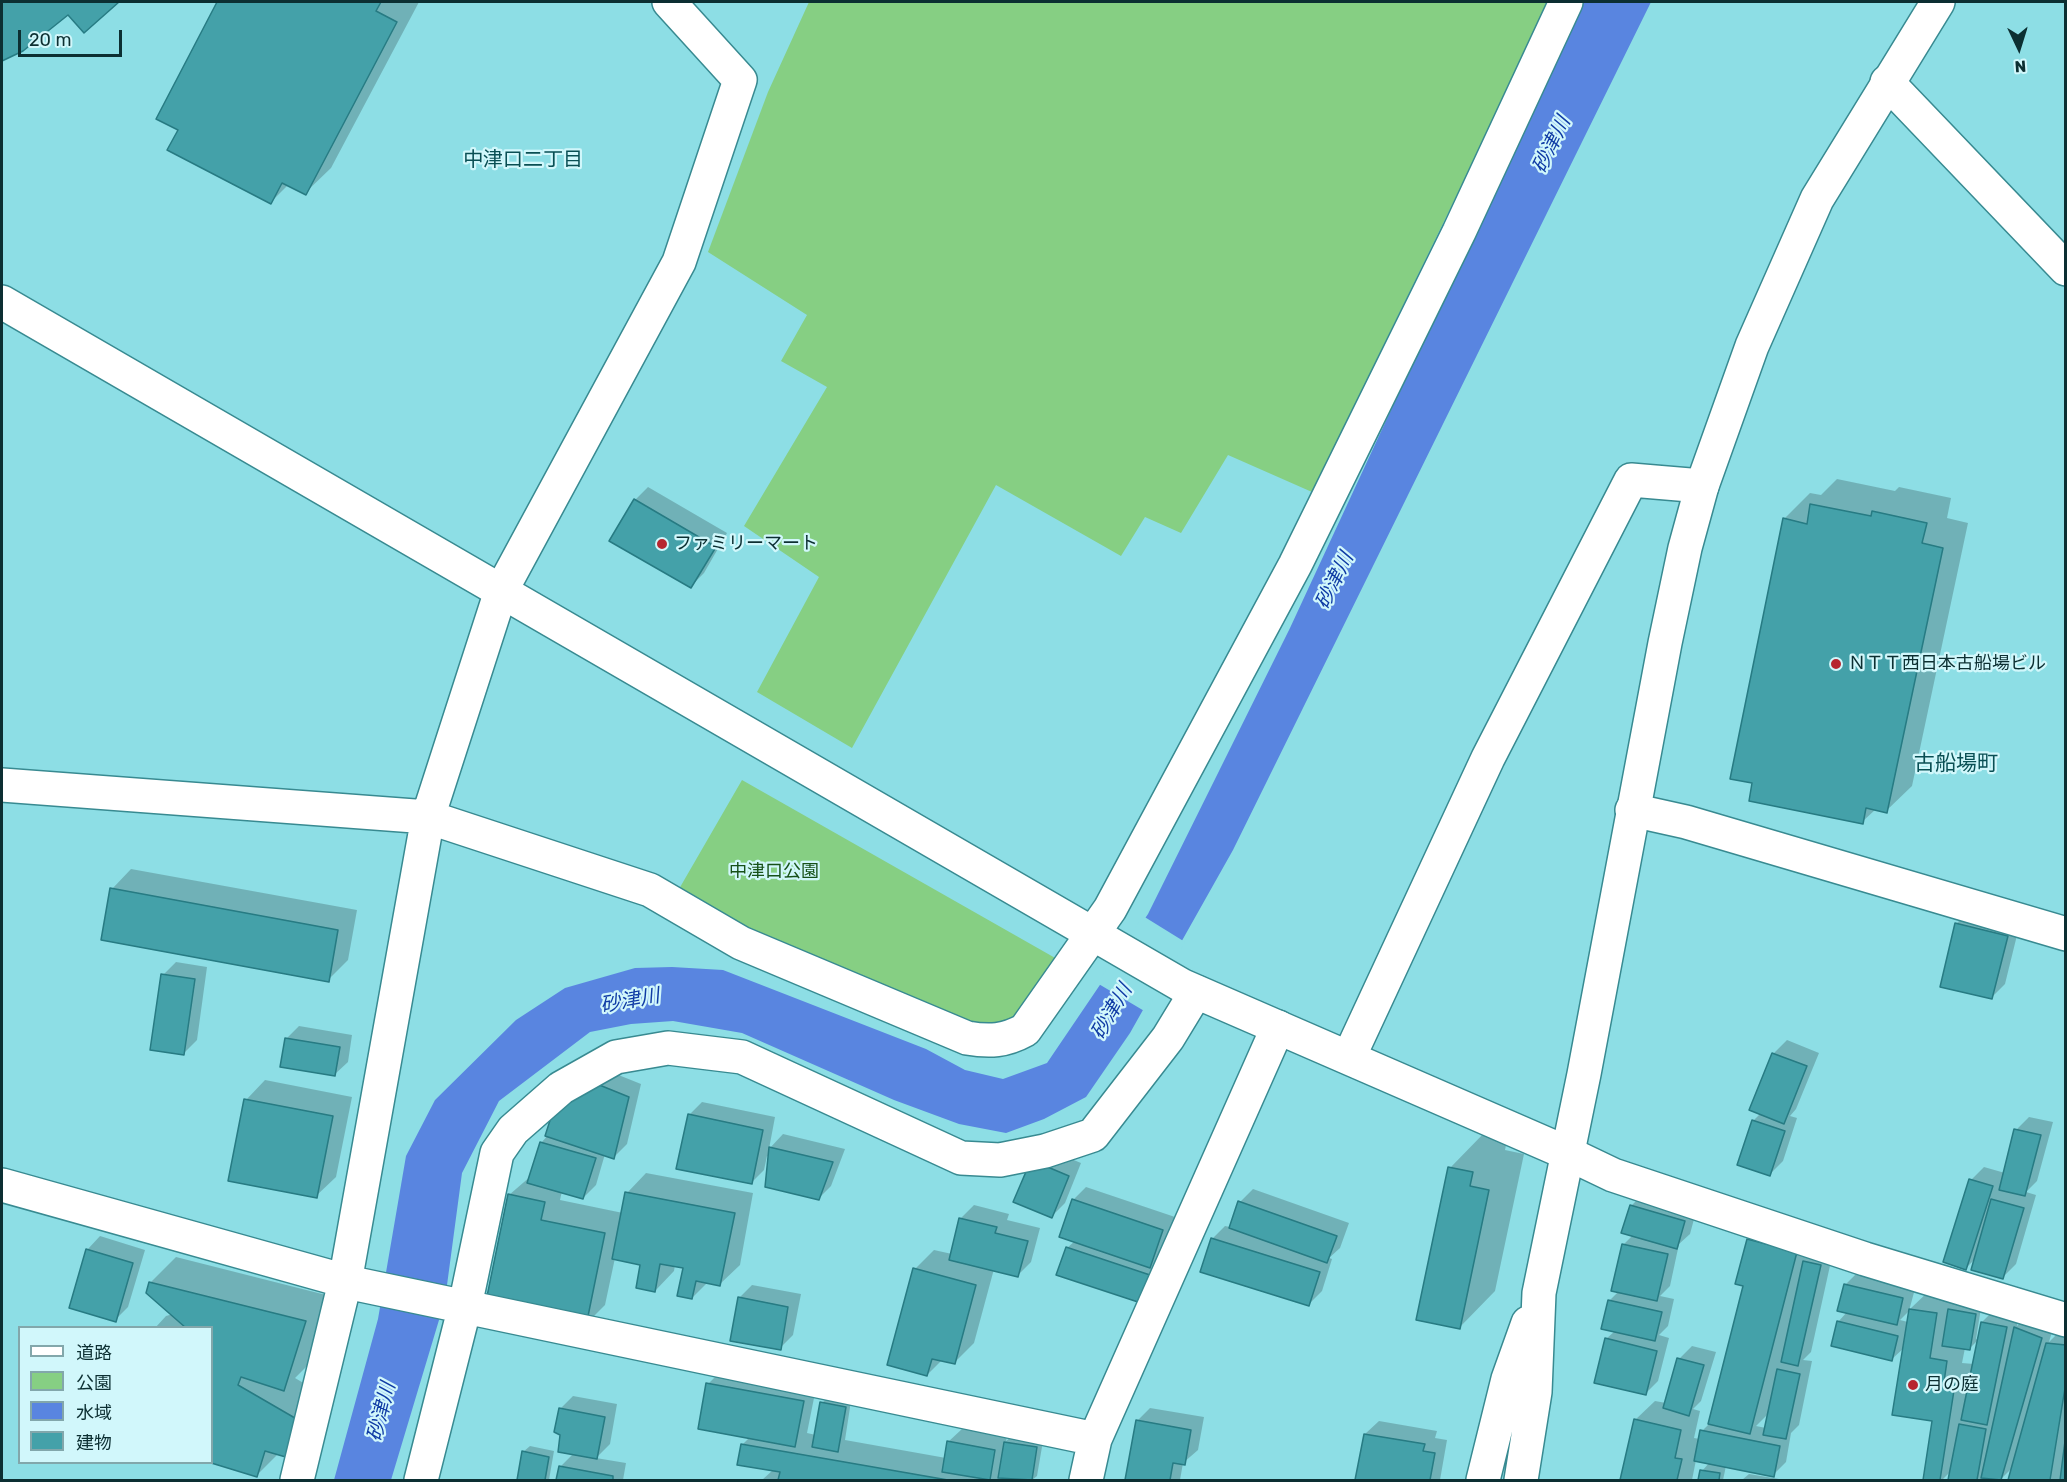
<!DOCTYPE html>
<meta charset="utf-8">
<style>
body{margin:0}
#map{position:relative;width:2067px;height:1482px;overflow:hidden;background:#8ddee5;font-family:Rubik,"Noto Sans JP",sans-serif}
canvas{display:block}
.frame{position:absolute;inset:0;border:3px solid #0c2f32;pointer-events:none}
.legend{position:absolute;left:18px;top:1326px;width:195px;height:138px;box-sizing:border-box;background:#d1f7fb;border:2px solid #82a7ab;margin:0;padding:8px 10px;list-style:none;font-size:18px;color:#0c2f32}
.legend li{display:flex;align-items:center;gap:12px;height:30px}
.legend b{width:30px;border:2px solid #82a7ab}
.north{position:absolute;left:1989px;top:18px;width:60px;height:60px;-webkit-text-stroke:4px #d1f7fb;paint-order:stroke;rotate:176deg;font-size:16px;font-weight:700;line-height:24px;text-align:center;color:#0c2f32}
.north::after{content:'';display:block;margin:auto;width:21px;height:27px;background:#0c2f32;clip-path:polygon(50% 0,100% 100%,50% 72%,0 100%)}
.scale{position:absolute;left:18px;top:30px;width:104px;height:27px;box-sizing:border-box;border:3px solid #0c2f32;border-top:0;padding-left:8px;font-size:18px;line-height:21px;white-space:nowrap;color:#0c2f32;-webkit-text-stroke:4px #d1f7fb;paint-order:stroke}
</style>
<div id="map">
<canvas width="2067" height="1482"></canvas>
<div class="frame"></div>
<ul class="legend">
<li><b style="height:8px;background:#fff"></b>道路</li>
<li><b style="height:16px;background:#86cf83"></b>公園</li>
<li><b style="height:16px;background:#5985e0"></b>水域</li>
<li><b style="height:16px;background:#44a1a9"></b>建物</li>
</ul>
<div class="north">N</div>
<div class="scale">20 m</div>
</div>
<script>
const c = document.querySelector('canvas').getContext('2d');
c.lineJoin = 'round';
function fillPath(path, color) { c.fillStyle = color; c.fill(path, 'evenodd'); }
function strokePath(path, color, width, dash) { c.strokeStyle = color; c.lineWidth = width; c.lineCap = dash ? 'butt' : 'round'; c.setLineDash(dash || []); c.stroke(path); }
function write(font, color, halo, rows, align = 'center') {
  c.font = font + ' Rubik,"Noto Sans JP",sans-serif'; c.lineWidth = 4.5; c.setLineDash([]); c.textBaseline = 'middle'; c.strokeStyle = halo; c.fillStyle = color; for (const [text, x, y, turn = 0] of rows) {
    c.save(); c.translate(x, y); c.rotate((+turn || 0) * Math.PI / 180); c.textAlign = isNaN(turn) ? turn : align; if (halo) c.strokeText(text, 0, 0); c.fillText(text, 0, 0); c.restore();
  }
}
const green = new Path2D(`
 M809,2H1551L1312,492L1228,455L1181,533L1145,517L1121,556L996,485L852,748L757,692L819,577L744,526L827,387L781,361L807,315L708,252L768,92Z
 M742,780L1064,963L1015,1027L992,1031L750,931L679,889Z`);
const water = new Path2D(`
 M1580,2H1651L1233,850L1130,1033L1086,1097L1044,1119L1006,1133L959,1124L894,1100L742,1033L673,1021L631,1024L590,1032L499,1101L462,1173L445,1300L391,1480H334L378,1319L406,1156L435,1100L516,1020L565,988L635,968L672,967L723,970L926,1049L965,1070L1003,1079L1047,1063L1148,914L1290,628Z`);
const pier = new Path2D(`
 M1143,916L1185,942L1146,1012L1097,983Z`);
const shadow = new Path2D(`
 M2,2H117L84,31L68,13L22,50L2,60Z
 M219,2H419L331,168L305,193L289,184L270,203L180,130L158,118Z
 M1837,479L1895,491L1899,487L1951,498L1947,518L1968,523L1912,786L1886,811L1876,809L1862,822L1785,518L1810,493L1821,495Z
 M648,487L727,533L704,573L691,586L635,500Z
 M131,869L357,910L348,960L328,980L112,889Z
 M1969,911L2020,923L2005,984L1992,997L1956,924Z
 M176,962L207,967L197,1040L184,1053L163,975Z
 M299,1026L352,1035L348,1062L334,1075L286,1039Z
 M1787,1040L1819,1053L1796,1109L1790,1116L1797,1118L1783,1161L1770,1174L1753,1121L1761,1113L1751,1110L1774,1053Z
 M606,1070L641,1084L627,1144L614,1157L605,1154L596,1185L583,1198L562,1191L560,1200L623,1213L627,1193L646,1173L753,1193L740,1265L720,1284L708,1282L692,1298L685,1267L675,1265L674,1271L655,1291L642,1264L615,1258L605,1305L586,1324L509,1195L531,1176L541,1143Z
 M265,1080L352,1097L336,1177L316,1196L246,1100Z
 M702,1102L775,1117L769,1149L783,1134L845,1149L831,1186L818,1199L767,1156L764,1170L751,1183L689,1115Z
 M2029,1117L2053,1122L2037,1181L2026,1192L2036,1195L2016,1264L2003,1277L1976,1258L1966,1268L1971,1180L1984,1167L2005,1173L2016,1130Z
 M1486,1131L1508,1136L1505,1150L1524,1154L1495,1291L1459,1328L1450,1168Z
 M1045,1148L1081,1163L1065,1203L1052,1216Z
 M1086,1187L1175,1217L1162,1253L1156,1260L1162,1262L1140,1301L1067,1248L1075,1241L1073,1200Z
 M1253,1189L1349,1223L1340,1248L1329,1258L1332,1259L1322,1291L1309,1304L1212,1239L1225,1226L1230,1227L1240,1202Z
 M1644,1193L1697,1208L1690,1234L1679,1244L1670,1286L1660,1296L1674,1299L1668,1326L1659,1335L1669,1338L1658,1381L1645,1394L1606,1339L1615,1331L1609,1301L1619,1291L1623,1245L1633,1235L1631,1206Z
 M974,1205L1009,1214L1007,1220L1040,1228L1031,1262L1018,1275L994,1269L974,1343L954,1363L942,1360L927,1375L915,1269L934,1250L952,1254L961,1218Z
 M1768,1220L1833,1252L1811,1352L1803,1360L1812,1361L1799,1425L1791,1433L1786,1462L1773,1475L1726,1466L1723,1480H1700L1702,1471L1710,1462L1696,1460L1692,1480H1622L1635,1420L1655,1401L1666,1403L1679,1359L1692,1346L1716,1352L1701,1401L1693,1409L1700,1411L1694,1438L1700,1439L1702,1431L1709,1424L1745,1284L1748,1240ZM1769,1413L1766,1428L1756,1426Z
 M100,1236L145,1250L128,1307L115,1320L87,1250Z
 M176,1257L330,1296L309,1364L295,1378L332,1400L257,1475L212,1462V1328H155L166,1316L173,1314L150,1283Z
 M1858,1272L1916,1285L1909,1311L1900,1320L1908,1322L1910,1309L1930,1290L1981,1308L1976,1339L1978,1340L1969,1349L1965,1348L1962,1363L1974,1364L1982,1322L1995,1309L2019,1314L2017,1326L2028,1315L2054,1325L2049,1342L2060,1331H2066V1480H2010L2014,1466L2000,1480L1987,1478V1480H1950L1951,1471L1942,1480H1924L1934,1419L1905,1347L1892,1359L1838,1322L1847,1312L1845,1285Z
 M752,1285L801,1294L793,1335L780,1348L739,1298Z
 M721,1371L816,1388L807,1433L816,1435L822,1403L828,1397L851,1401L845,1440L946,1458L948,1442L962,1429L1007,1437L1006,1441L1011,1437L1043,1441L1037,1476L1032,1480H762L773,1470L742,1445L750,1437L708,1384Z
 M573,1396L617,1404L610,1444L596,1458L626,1463L623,1480H558L560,1467L574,1453L562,1435L560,1409Z
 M1150,1408L1204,1417L1198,1450L1183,1463L1180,1480H1127L1137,1421Z
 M1379,1421L1437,1431L1435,1438L1447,1440L1440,1480H1357L1365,1434Z
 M530,1446L554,1451L549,1480H519L523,1452Z
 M1749,1474L1785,1480H1742Z`);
const building = new Path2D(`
 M2,2H119L84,33L68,15L23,51L2,61Z
 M217,2H381L376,11L397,22L306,195L282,183L271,204L167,150L178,130L156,119Z
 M634,499L716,547L691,588L609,541Z
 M1810,504L1871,516L1872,511L1927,523L1922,543L1943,548L1887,813L1866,808L1863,824L1749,801L1752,783L1730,779L1783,518L1807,524Z
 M110,888L338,930L329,982L101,940Z
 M1955,923L2008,936L1992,999L1940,987Z
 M161,974L195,979L184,1055L150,1050Z
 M285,1038L340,1047L335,1076L280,1067Z
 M1772,1053L1807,1066L1784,1124L1749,1110Z
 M592,1082L629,1097L614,1159L545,1136L553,1111Z
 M244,1099L333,1116L317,1198L228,1181Z
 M688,1114L763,1130L752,1184L676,1169Z
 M1752,1120L1785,1131L1770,1176L1737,1165Z
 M2014,1129L2041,1135L2025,1196L1999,1190Z
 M540,1142L596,1158L583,1199L527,1183Z
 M769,1147L833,1162L819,1200L765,1187Z
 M1031,1160L1069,1176L1052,1218L1013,1202Z
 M1448,1167L1473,1172L1470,1186L1489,1190L1460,1329L1416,1320Z
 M1969,1179L1993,1186L1966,1270L1943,1262Z
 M625,1192L735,1213L720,1286L696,1281L692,1299L677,1296L683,1268L660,1264L655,1292L636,1288L640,1265L612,1259Z
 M508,1194L545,1202L541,1220L605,1233L586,1326L485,1306Z
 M1072,1199L1163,1230L1150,1268L1059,1237Z
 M1991,1199L2024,1208L2003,1279L1971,1270Z
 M1238,1201L1337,1236L1327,1263L1229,1228Z
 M1630,1205L1685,1221L1677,1249L1621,1233Z
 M959,1218L997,1227L995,1233L1028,1241L1018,1277L949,1260Z
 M1211,1238L1320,1272L1309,1306L1200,1272Z
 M1747,1239L1797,1252L1750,1434L1708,1424L1743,1286L1735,1284Z
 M1622,1244L1668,1254L1657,1301L1611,1291Z
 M1066,1247L1150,1275L1141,1303L1056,1275Z
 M86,1249L133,1263L116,1322L69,1308Z
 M1803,1261L1821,1265L1798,1366L1781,1362Z
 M913,1268L976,1285L955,1364L932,1359L927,1376L887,1365Z
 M149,1282L306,1321L284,1391L241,1377L238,1385L307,1425L296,1460L265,1451L257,1477L208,1462H212V1328H186L146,1293Z
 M1844,1284L1903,1298L1897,1325L1837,1311Z
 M738,1297L788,1307L781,1350L730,1341Z
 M1608,1300L1662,1312L1655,1341L1601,1329Z
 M1909,1309L1937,1313L1930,1358L1947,1361L1944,1382L1955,1384L1940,1480H1923L1932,1421L1892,1415Z
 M1948,1309L1976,1314L1970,1350L1942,1346Z
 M1837,1321L1898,1336L1892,1361L1831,1346Z
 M1981,1322L2007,1327L1987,1425L1961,1420Z
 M2014,1327L2042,1338L2001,1480L1981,1478Z
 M1605,1338L1657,1351L1646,1395L1594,1383Z
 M2046,1343L2066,1345V1382L2050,1480H2008Z
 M1677,1358L1704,1365L1689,1416L1663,1408Z
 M1777,1369L1800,1374L1786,1439L1763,1435Z
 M706,1383L804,1401L795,1447L698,1429Z
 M820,1402L846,1407L838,1452L812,1447Z
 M559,1408L605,1417L597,1459L558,1452L560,1435L554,1432Z
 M1634,1419L1681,1430L1675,1458L1682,1459L1677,1480H1620Z
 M1136,1420L1191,1430L1185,1465L1173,1463L1170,1480H1125Z
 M1959,1424L1986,1429L1977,1480H1948Z
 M1700,1430L1780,1446L1774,1477L1694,1461Z
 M1364,1434L1425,1444L1423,1451L1435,1453L1430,1480H1355Z
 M947,1441L995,1450L990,1480L942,1472Z
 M2065,1441L2066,1480H2060Z
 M1004,1442L1037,1447L1032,1480L998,1478Z
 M741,1444L948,1480H778L780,1472L737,1465Z
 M522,1451L549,1457L545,1480H517Z
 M559,1466L613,1476V1480H556Z
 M1700,1470L1720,1473L1719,1480H1698Z`);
const street = new Path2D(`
 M1887,82L2066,269
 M2,785L428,817L650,890L741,943L967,1038C990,1042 1005,1041 1025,1030L1110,909L1295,565L1459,232L1566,2
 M1632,810L1686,822L2066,934
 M1349,1057L1488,758L1631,480L1702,486
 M1567,1153L1613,1175L1865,1259L2066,1320
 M2,1185L356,1284L1095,1439
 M297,1480L345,1282L428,817L501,591L679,262L740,80L669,2
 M421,1480L465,1306L497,1153L513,1130L561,1088L616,1057L668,1048L742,1057L961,1158L1000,1160L1045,1151L1093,1135L1168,1038L1196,992
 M1086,1480L1095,1439L1278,1027`);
const secondary = new Path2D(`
 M2,302L1183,986L1567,1153
 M1483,1480L1508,1379L1528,1323
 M1521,1480L1535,1392L1539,1293L1584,1074L1665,643L1685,548L1702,486L1752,346L1817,199L1938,2`);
const markers = [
 [662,544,6,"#b72630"],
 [1836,664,6,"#b72630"],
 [1913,1385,6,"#b72630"]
];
const poiNames = [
 ["ファミリーマート",674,544],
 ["ＮＴＴ西日本古船場ビル",1848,664],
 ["月の庭",1925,1385]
];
const parkNames = [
 ["中津口公園",774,872]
];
const waterNames = [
 ["砂津川",1552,145,-64],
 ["砂津川",1335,581,-64],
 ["砂津川",630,1001,-10],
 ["砂津川",1112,1012,-60],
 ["砂津川",382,1412,-76]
];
const neighbourhoodNames = [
 ["中津口二丁目",523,160]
];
const quarterNames = [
 ["古船場町",1956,764]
];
fillPath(green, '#86cf83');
fillPath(water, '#5985e0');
fillPath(pier, '#8ddee5');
fillPath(shadow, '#0003');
fillPath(building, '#44a1a9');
strokePath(building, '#277b83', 1.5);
strokePath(street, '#388a91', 36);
strokePath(secondary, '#388a91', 36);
strokePath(street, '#fff', 33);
strokePath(secondary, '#fff', 33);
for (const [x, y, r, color] of markers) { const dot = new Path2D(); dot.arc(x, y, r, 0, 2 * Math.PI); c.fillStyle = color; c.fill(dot); strokePath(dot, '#d1f7fb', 2); }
write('18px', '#0c2f32', '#d1f7fb', poiNames, 'left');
write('18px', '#175118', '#d1f7fb', parkNames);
write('italic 20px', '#0f3ba5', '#d1f7fb', waterNames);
write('20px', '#094f54', '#d1f7fb', neighbourhoodNames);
write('21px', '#094f54', '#d1f7fb', quarterNames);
</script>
